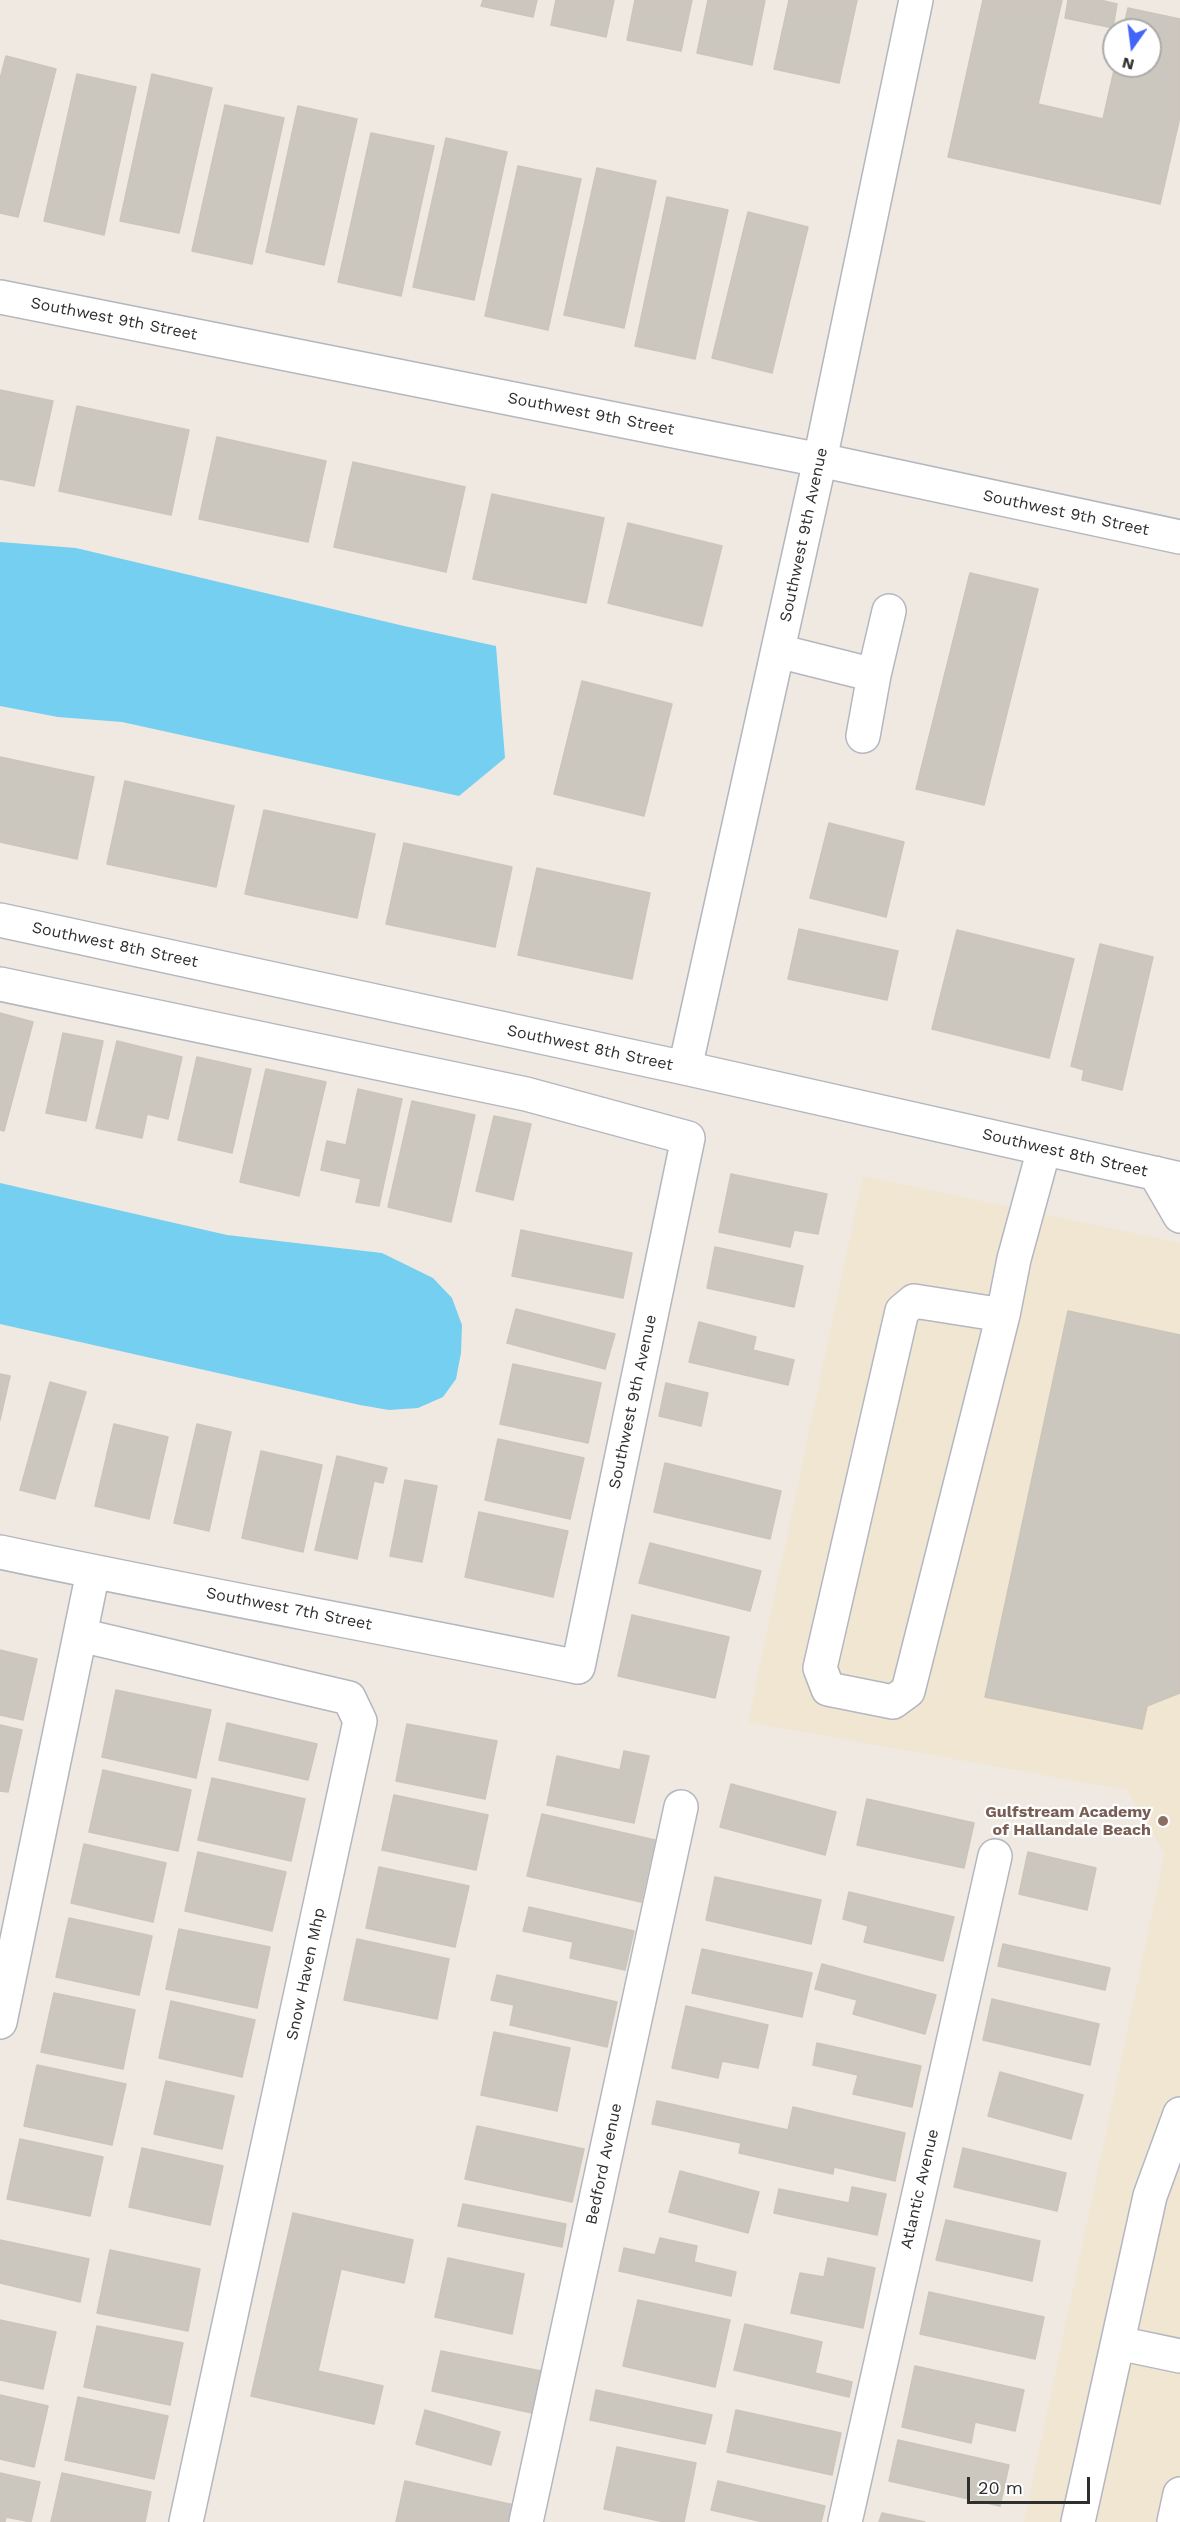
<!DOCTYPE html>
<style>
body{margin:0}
#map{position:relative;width:1180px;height:2522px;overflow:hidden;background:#efe9e1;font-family:"Work Sans",sans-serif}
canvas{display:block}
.north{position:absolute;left:1102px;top:18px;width:60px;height:60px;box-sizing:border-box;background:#fff;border:2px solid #ababab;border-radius:50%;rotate:194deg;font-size:16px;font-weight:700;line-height:24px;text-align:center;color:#2e2e2e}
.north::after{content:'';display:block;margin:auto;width:21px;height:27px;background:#4264fb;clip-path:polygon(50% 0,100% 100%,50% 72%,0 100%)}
.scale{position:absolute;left:967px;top:2477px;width:123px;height:27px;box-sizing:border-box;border:3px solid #2e2e2e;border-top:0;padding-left:8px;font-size:18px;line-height:21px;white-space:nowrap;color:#2e2e2e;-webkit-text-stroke:4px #fff;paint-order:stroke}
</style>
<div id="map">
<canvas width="1180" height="2522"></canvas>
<div class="north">N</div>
<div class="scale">20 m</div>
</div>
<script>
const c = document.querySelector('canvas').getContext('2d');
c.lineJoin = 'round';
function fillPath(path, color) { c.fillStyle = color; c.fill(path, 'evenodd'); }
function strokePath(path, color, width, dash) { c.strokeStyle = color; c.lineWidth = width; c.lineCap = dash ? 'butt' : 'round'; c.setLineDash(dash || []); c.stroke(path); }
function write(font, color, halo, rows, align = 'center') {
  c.font = font + ' "Work Sans",sans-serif'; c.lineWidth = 4.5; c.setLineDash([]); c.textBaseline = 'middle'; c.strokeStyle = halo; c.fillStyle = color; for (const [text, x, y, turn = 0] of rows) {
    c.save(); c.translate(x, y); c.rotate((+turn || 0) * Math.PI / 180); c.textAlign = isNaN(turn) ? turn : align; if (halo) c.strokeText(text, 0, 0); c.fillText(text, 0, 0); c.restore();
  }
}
const education = new Path2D(`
 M863,1176L1180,1243V2522H1024L1165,1853L1127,1790L748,1722Z`);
const water = new Path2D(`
 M0,542L76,548L404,626L496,646L505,758L459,796L122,722L58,717L0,706Z
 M0,1183L227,1235L382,1253L433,1278L452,1298L462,1325L461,1353L456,1379L443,1397L418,1408L389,1410L360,1405L0,1324Z`);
const building = new Path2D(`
 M483,0H537L533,17L481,6Z
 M556,0H614L606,37L551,25Z
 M635,0H692L681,51L627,40Z
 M708,0H765L752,65L697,53Z
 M789,0H857L839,83L774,69Z
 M983,0H1062L1038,104L1103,119L1115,66H1150V30H1123L1128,8L1180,19V117L1160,204L948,157Z
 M1068,0H1100L1117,4L1113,28L1065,18Z
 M6,56L56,69L18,217L0,213V79Z
 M77,74L136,87L104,235L44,221Z
 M152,74L212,88L179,233L120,221Z
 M225,105L284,118L252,264L192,251Z
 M298,106L357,119L324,265L266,252Z
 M371,133L434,146L401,296L338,282Z
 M446,138L507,152L474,300L413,287Z
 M518,166L581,179L548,330L485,316Z
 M597,168L656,181L624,328L564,315Z
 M667,197L728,210L695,359L635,346Z
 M748,212L808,227L772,373L712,358Z
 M0,390L53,401L34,486L0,479Z
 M77,406L189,430L171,515L59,491Z
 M217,437L326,461L308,542L199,519Z
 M353,462L465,487L446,572L334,547Z
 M492,494L604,518L586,603L473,579Z
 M628,523L722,546L702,626L608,603Z
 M970,573L1038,589L984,805L916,789Z
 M582,681L672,704L644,816L554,794Z
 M0,757L94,777L77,859L0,842Z
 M125,781L234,806L216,887L107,864Z
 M264,810L375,834L357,918L245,894Z
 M829,823L904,842L886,917L810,898Z
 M404,843L512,867L495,947L386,924Z
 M537,868L650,893L632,979L518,955Z
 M799,929L898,951L887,1000L788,979Z
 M957,930L1074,959L1049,1058L932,1029Z
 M1100,944L1153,957L1122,1090L1082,1080L1084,1070L1071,1066Z
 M0,1013L33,1022L4,1131L0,1130Z
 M63,1033L103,1041L86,1121L46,1113Z
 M117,1041L182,1057L168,1119L147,1114L142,1138L96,1128Z
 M197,1057L251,1069L232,1153L178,1140Z
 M266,1069L326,1082L299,1196L240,1182Z
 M358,1089L402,1099L379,1206L356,1202L361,1179L321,1170L327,1141L346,1145Z
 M412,1101L475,1115L451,1222L388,1207Z
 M494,1116L531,1124L513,1200L476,1191Z
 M731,1174L827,1194L818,1234L794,1230L790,1247L719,1232Z
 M521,1230L632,1253L623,1298L512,1276Z
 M715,1247L803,1266L794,1307L707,1288Z
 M516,1309L615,1334L605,1369L507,1343Z
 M1068,1311L1180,1335V1693L1147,1706L1142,1729L985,1697Z
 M699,1322L756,1337L753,1350L794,1360L788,1385L689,1362Z
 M513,1364L601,1383L588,1443L500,1424Z
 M0,1374L10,1376L0,1420Z
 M50,1382L86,1392L55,1499L20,1490Z
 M666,1383L708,1393L701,1426L659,1416Z
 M114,1424L168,1437L149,1519L95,1506Z
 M197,1424L231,1432L209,1531L174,1523Z
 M498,1439L584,1458L570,1519L485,1500Z
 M261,1451L322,1465L303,1552L242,1538Z
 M337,1456L387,1468L383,1483L374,1481L357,1559L315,1550Z
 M665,1463L781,1491L770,1539L654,1512Z
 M405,1480L437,1486L422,1562L390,1556Z
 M479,1512L568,1531L553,1597L465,1577Z
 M650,1543L761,1571L750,1611L639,1583Z
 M632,1615L729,1637L715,1698L618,1676Z
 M0,1650L37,1659L23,1720L0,1715Z
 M116,1690L211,1710L196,1778L102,1757Z
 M227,1723L317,1744L308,1780L219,1760Z
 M407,1724L497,1741L485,1799L396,1781Z
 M0,1725L22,1730L8,1792L0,1791Z
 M624,1751L649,1756L634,1823L547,1805L557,1756L620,1770Z
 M103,1770L191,1790L178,1851L89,1832Z
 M212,1778L305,1799L291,1861L198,1840Z
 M731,1784L836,1812L825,1855L720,1827Z
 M394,1795L488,1815L476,1870L382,1850Z
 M867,1799L974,1823L964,1868L857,1845Z
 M542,1814L655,1840L641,1902L527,1876Z
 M84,1844L166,1863L153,1922L71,1903Z
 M198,1852L286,1872L272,1931L185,1911Z
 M1028,1852L1096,1868L1087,1910L1019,1894Z
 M379,1867L469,1886L455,1947L366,1928Z
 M715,1877L821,1900L811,1944L706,1920Z
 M849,1892L954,1917L943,1961L864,1942L868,1926L843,1919Z
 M529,1907L634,1931L625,1970L570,1958L573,1942L523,1931Z
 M69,1918L152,1936L139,1995L56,1977Z
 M179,1929L270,1947L257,2008L166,1989Z
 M357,1939L449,1959L437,2019L344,2000Z
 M1003,1944L1110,1968L1105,1990L998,1966Z
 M702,1949L812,1973L802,2017L692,1993Z
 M822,1964L936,1995L925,2034L853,2014L857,2000L815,1989Z
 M497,1975L617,2002L607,2047L510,2025L514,2005L491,2000Z
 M54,1993L135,2010L123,2069L41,2052Z
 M992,1999L1099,2024L1090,2065L983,2040Z
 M171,2001L255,2020L242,2077L159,2058Z
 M686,2006L768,2025L758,2068L722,2061L718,2078L672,2068Z
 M494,2032L570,2048L557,2111L481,2095Z
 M817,2043L921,2066L912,2107L853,2094L858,2075L813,2065Z
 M37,2065L126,2084L112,2145L24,2126Z
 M1000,2072L1083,2095L1071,2139L988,2116Z
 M166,2081L234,2096L222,2149L154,2134Z
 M657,2101L788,2130L793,2107L905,2133L895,2181L834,2167L833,2174L739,2153L741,2143L652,2124Z
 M477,2126L584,2149L572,2202L465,2179Z
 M20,2139L103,2157L90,2216L7,2199Z
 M142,2148L223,2166L210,2225L129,2207Z
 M963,2148L1066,2173L1057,2211L954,2187Z
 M680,2171L759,2192L748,2233L669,2212Z
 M852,2187L886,2194L877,2235L774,2213L779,2189L849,2203Z
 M463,2204L566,2224L562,2247L458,2226Z
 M293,2213L413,2240L404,2283L341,2269L318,2371L383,2386L374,2424L251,2396Z
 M946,2220L1040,2241L1032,2281L936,2260Z
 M660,2238L697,2246L694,2262L736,2272L731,2296L619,2271L624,2248L655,2255Z
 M0,2240L89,2259L80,2302L0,2283Z
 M110,2250L200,2269L188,2331L97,2313Z
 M448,2258L524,2274L512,2334L435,2317Z
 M828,2258L875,2268L863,2328L791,2313L800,2273L824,2277Z
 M929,2292L1044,2317L1035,2359L920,2334Z
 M638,2300L730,2320L715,2387L623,2366Z
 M0,2320L56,2332L43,2389L0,2380Z
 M745,2324L822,2342L815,2373L852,2382L849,2397L734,2370Z
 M97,2326L183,2343L170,2405L84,2387Z
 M441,2351L541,2371L532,2413L432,2391Z
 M915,2366L1024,2390L1015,2431L975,2422L971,2443L902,2427Z
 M596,2390L712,2415L705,2444L590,2420Z
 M0,2395L48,2406L34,2467L0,2459Z
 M78,2397L168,2416L154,2479L65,2460Z
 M425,2410L500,2432L491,2465L416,2444Z
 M736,2410L841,2433L832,2475L727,2452Z
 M898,2440L1009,2465L1000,2506L889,2481Z
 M617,2447L696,2463L684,2522H664L604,2509Z
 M0,2473L40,2482L31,2522L6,2517L5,2522H0Z
 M62,2473L151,2492L145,2522H51Z
 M405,2481L514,2505L510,2522H396Z
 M718,2481L825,2506L821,2522H763L711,2510Z
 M882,2513L925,2522H879Z`);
const minor = new Path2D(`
 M0,297L820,460L1180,537
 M778,651L874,675L863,736
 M874,675L889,611
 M0,920L685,1068L1180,1179
 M0,984L526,1094L688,1138L578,1667C385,1627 192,1593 0,1552
 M685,1068L820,460L916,0
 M1155,1173L1180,1216
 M1003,1315L914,1301L902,1311L820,1668L828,1689L893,1702L908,1691L1003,1315L1014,1259L1044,1149
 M80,1635L349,1698L360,1721L186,2522
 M0,2022L93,1572
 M1118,2343L1180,2356
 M526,2522L681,1807
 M845,2522L995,1856
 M1078,2522L1150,2196L1180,2114
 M1174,2522L1180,2494`);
const markers = [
 [1163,1821,6,"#8d6e63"]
];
const streetNames = [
 ["Southwest 9th Street",114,319,11],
 ["Southwest 9th Street",591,414,11],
 ["Southwest 9th Street",1066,513,12],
 ["Southwest 9th Avenue",804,535,-78],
 ["Southwest 8th Street",115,945,12],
 ["Southwest 8th Street",590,1048,12],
 ["Southwest 8th Street",1065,1153,13],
 ["Southwest 9th Avenue",633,1402,-78],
 ["Southwest 7th Street",289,1609,11],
 ["Snow Haven Mhp",306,1974,-78],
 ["Bedford Avenue",604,2164,-78],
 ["Atlantic Avenue",920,2189,-77]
];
const educationNames = [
 ["Gulfstream Academy",1151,1812],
 ["of Hallandale Beach",1151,1830]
];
fillPath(education, '#f0e6d1');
fillPath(water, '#75cff0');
fillPath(building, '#cbc7bf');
strokePath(building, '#cbc5ba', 1.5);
strokePath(minor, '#b4b7c1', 36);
strokePath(minor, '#fff', 33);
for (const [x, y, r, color] of markers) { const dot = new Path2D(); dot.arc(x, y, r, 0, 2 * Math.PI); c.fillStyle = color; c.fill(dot); strokePath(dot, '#fff', 2); }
write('16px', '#2e2e2e', '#fff', streetNames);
write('bold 16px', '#785e54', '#fff', educationNames, 'right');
</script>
